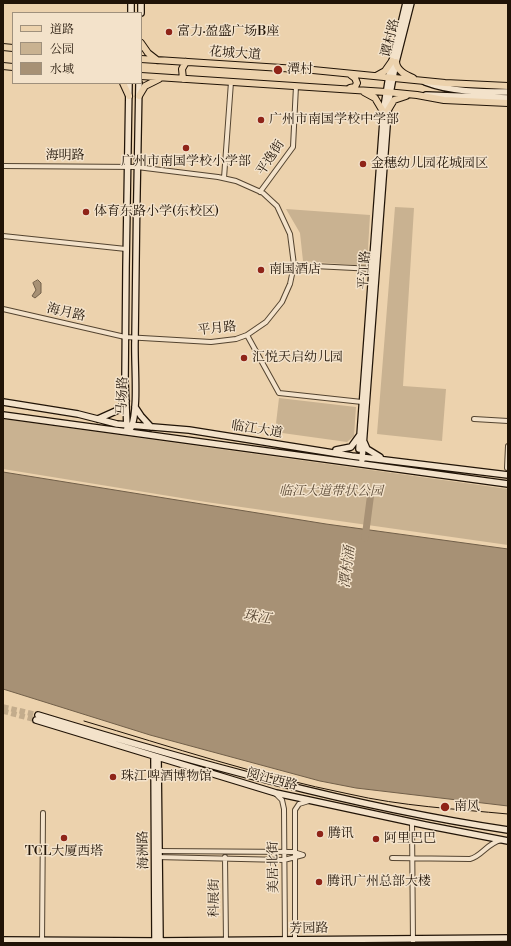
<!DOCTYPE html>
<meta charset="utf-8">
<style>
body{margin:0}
#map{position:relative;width:511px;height:946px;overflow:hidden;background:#ecd2ad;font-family:"Libre Bodoni","Noto Serif SC",serif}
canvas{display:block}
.frame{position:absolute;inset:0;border:4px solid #211407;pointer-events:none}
.legend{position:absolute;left:12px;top:12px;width:130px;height:72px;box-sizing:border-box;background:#f3e2ca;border:1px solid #9f907c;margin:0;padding:5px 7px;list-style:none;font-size:12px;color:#211407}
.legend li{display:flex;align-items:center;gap:8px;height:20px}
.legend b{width:20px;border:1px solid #9f907c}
</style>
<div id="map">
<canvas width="511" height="946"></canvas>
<div class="frame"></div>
<ul class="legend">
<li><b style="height:5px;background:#ecd2ad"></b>道路</li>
<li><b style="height:11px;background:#c9b291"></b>公园</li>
<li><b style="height:11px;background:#a79175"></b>水域</li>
</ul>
</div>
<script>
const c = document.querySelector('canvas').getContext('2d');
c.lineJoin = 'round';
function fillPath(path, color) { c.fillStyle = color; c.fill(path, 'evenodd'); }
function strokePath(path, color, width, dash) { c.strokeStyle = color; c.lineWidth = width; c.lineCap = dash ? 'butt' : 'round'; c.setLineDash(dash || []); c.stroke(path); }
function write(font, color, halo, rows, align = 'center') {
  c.font = font + ' "Libre Bodoni","Noto Serif SC",serif'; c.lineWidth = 3; c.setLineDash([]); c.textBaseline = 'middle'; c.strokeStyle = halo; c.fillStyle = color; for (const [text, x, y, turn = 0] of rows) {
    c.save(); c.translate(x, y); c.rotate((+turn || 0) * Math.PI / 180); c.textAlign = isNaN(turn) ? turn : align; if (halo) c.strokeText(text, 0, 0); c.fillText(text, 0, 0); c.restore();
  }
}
const green = new Path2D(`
 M395,207L414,208L403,386L446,389L442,441L377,434Z
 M286,209L370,215L367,266L303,261L300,233Z
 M279,398L356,407L354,436L347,442L275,432Z
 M3,419L508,489V545L206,502L3,469Z`);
const water = new Path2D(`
 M38,280L41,283V293L35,298L32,296L36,290L33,283Z
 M3,472L326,524L508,549V806L356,788L320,781L150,735L3,689Z`);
const river = new Path2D(`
 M365,538L371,492`);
const secondaryTunnel = new Path2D(`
 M3,707L38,715
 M3,711L36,720`);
const street = new Path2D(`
 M3,166L137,167L218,177L236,181L263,193L277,206L290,234L294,265L290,284L282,302L266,322L247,335L236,339L211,342L125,337L3,309
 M224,178L231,82
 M260,192L293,147L296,86
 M3,236L126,249
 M294,265L374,269
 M247,335L279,393L362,402
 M474,419L508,421
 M507,468L508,446
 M276,794L282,800L284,809L285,943
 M412,823L413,943
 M158,851L294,852L303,855
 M156,857L284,860L303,855
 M225,857L226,942
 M392,858L470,859C482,856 486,844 501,840
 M42,943L43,813
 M295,943V810L299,804L309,801`);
const secondary = new Path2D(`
 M131,3V13
 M141,13V3
 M425,82C451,92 480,92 508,92
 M426,95L508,98
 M3,402L78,414L117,424L189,430L352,456L508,475
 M135,407L141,416L151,427
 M3,415L508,484
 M98,419L118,410L126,401
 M127,428L125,381L126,267L129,83
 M131,428C139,410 134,362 135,340C136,254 137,169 139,83
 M364,442L367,449L380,457
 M359,449L384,107L390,70L406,3
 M336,450L351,447L359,436
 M362,460L389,99L396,62L411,3
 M38,715C192,762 349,806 508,830
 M36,720L276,793L425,825L508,841
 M154,757L155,941
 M158,758L160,941
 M3,940L155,941L508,938`);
const primary = new Path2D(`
 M141,43L148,53L157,60
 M3,47L13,48
 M141,59L313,70L445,83L508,86
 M396,62C397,71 406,75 413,78
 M3,66L13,67
 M141,76L386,92L417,95L444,100L508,103
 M376,76L385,71L392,61
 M183,79L182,69L186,62
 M123,83L129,96
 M350,88L355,87L357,83L355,78L351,75
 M364,92L375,98L384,113
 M139,96L145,86L159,79
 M388,110L394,100L406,96`);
const tram = new Path2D(`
 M84,721C172,747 259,776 349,794C401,806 455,809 508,814`);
const markers = [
 [169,32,4,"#8f2418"],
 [278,70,5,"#8f2418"],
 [261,120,4,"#8f2418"],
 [186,148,4,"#8f2418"],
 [363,164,4,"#8f2418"],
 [86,212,4,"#8f2418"],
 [261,270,4,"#8f2418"],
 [244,358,4,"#8f2418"],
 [113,777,4,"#8f2418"],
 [445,807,5,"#8f2418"],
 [320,834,4,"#8f2418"],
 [64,838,4,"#8f2418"],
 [376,839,4,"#8f2418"],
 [319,882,4,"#8f2418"]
];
const poiNames = [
 ["富力·盈盛广场B座",177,32],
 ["潭村",287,70],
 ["广州市南国学校中学部",269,120],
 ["广州市南国学校小学部",186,162,"center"],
 ["金穗幼儿园花城园区",371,164],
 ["体育东路小学(东校区)",94,212],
 ["南国酒店",269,270],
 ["汇悦天启幼儿园",252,358],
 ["珠江啤酒博物馆",121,777],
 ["南风",454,807],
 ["腾讯",328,834],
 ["阿里巴巴",384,839],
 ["TCL大厦西塔",64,852,"center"],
 ["腾讯广州总部大楼",327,882]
];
const streetNames = [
 ["谭村路",391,38,-76],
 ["花城大道",235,54,4],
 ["海明路",65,156],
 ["平逸街",271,158,-57],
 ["平江路",365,270,-86],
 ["海月路",66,313,13],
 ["平月路",217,329,-6],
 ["马场路",123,396,-88],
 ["临江大道",257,430,9],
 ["阅江西路",272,780,15],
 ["海洲路",144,850,-91],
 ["美居北街",274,867,-91],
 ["科展街",215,898,-90],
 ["芳园路",309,929,-1]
];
const parkNames = [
 ["临江大道带状公园",331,492]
];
const waterNames = [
 ["潭村涌",348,567,-83],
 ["珠江",257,618,8]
];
fillPath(green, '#c9b291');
fillPath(water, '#a79175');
strokePath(water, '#715f49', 1);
strokePath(river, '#a79175', 7);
strokePath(secondaryTunnel, '#c3ac8c', 5.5, [5.5, 3]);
strokePath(street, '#544430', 6);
strokePath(secondary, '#211407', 8);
strokePath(primary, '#211407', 8);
strokePath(street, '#f3e2ca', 4);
strokePath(secondary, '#f3e2ca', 5.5);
strokePath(primary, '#ecd2ad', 6);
strokePath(tram, '#211407', 1);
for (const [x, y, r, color] of markers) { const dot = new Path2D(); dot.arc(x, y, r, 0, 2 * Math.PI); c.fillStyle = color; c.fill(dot); strokePath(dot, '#f3e2ca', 1.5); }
write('13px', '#211407', '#f3e2ca', poiNames, 'left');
write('13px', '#211407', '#f3e2ca', streetNames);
write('italic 13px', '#5c4b37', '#f3e2ca', parkNames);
write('italic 14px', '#574633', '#f3e2ca', waterNames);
</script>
